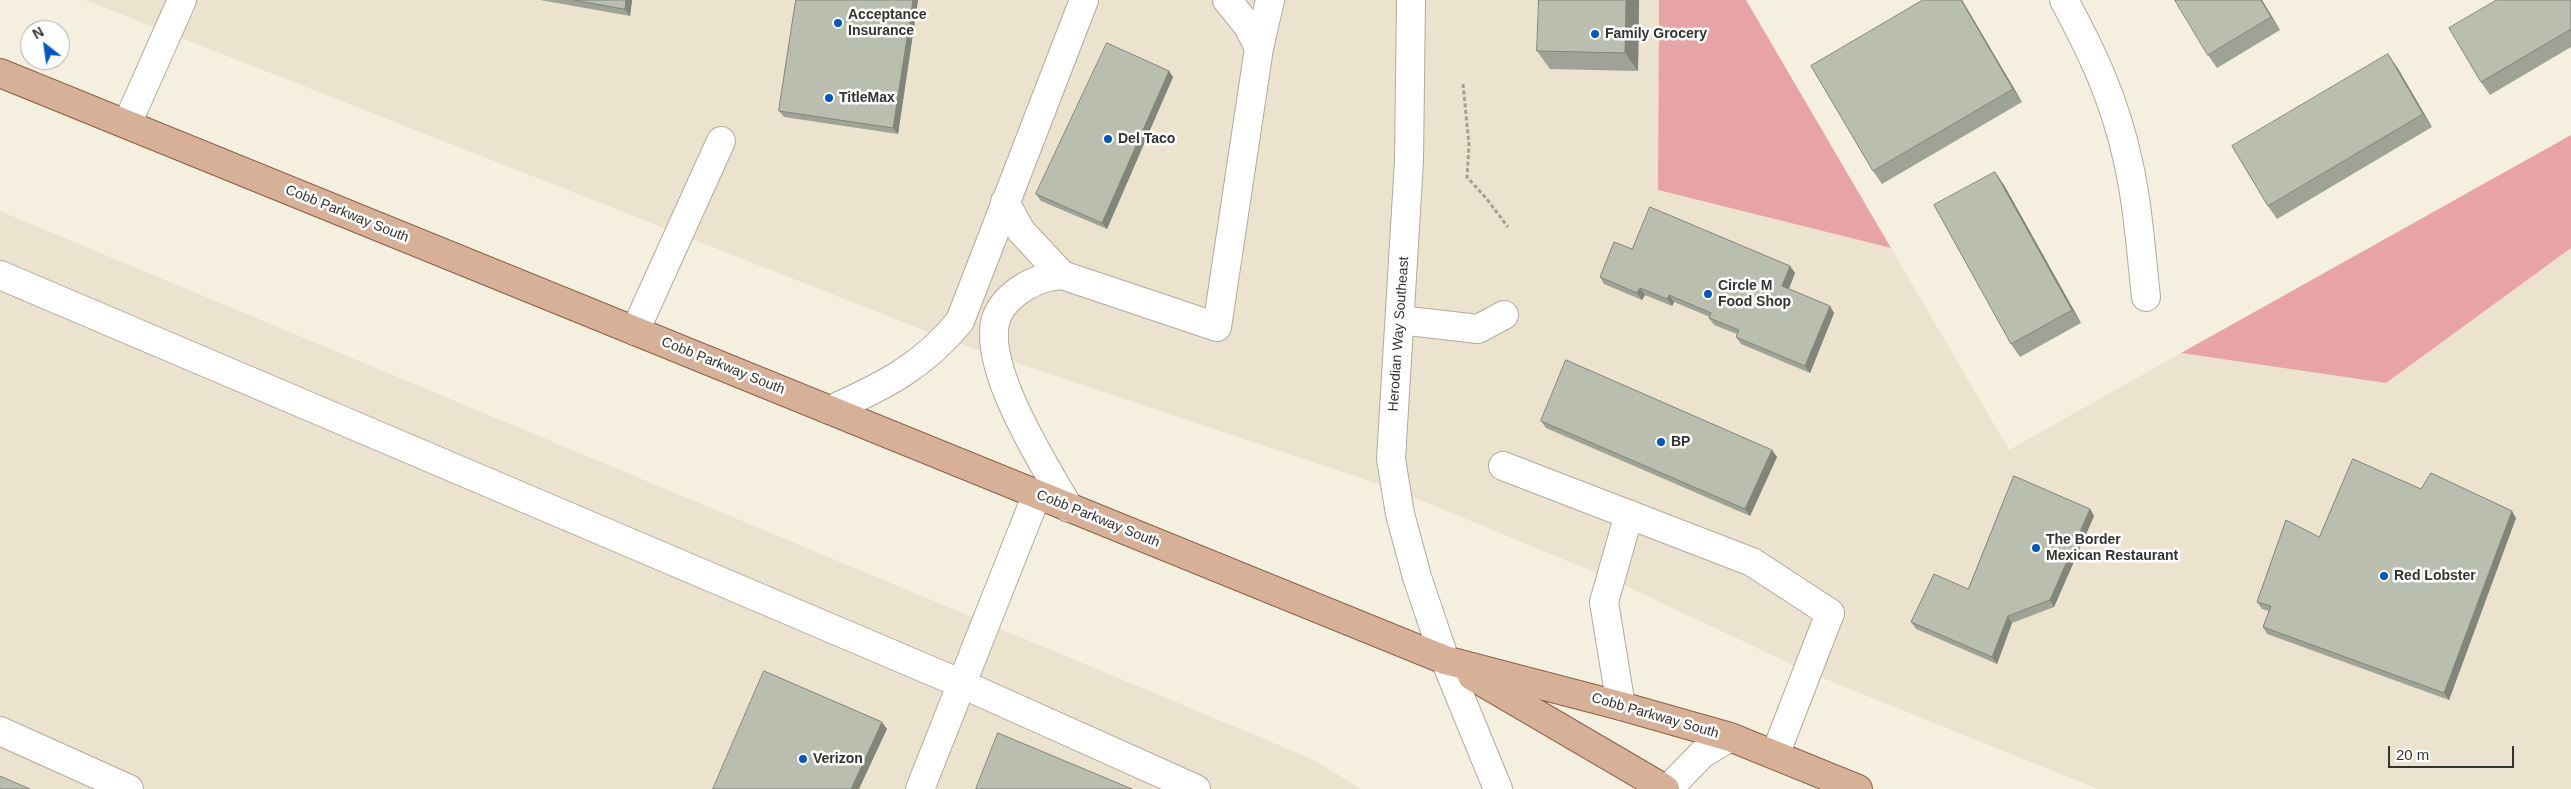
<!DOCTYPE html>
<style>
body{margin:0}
#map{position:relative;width:2571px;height:789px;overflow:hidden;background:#f5efe0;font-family:Helvetica,sans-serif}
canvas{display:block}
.north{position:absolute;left:20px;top:20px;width:50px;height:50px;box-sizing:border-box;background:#fff;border:1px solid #aeadab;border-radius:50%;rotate:330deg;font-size:14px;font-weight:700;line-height:20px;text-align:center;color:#35332d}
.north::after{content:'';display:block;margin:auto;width:18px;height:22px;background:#0059c2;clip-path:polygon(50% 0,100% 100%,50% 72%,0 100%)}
.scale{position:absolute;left:2388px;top:746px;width:126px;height:22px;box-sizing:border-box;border:2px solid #35332d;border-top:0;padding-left:6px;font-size:15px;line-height:18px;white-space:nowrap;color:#35332d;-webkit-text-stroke:4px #fff;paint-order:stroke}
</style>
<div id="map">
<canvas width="2571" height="789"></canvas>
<div class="north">N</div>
<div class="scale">20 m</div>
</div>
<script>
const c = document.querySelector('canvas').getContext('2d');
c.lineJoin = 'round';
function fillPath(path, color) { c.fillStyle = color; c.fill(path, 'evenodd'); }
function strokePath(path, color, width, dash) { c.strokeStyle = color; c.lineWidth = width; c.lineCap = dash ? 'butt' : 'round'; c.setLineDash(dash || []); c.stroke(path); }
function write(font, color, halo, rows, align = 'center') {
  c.font = font + ' Helvetica,sans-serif'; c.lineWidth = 5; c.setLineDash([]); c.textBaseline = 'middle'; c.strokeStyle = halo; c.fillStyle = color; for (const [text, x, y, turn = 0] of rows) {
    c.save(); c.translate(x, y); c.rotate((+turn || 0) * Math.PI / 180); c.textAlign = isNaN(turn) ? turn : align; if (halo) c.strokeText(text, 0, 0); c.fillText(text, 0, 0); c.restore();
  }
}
const built = new Path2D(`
 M85,0H1659L1658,190L1891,248L2009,450L2181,353L2386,383L2571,248V789H2098L1808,672L1611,579L1396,490L946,339Z
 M0,211L1312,759L1361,789H0Z`);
const forest = new Path2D(`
 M1659,0H1746L1891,248L1658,190Z
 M2571,135V248L2386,383L2181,353Z`);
const path = new Path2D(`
 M1463,84L1469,145L1467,177L1486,198L1508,227`);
const minor = new Path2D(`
 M1227,0L1248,26L1259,48
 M1411,0L1409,161L1391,459L1400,514L1417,577L1445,660L1498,789
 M2064,0C2093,54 2115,101 2128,161C2138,205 2141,252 2146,297
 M127,124L182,0
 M1005,202L1021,231L1062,275
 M0,275L962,684L1196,789
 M1400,320L1478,329L1504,315
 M635,331L721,141
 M830,410C882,387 924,366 960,321L1084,0
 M1503,466L1752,562L1830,613L1775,755
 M1069,508C1045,466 979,364 997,316C1003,302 1014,293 1026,286C1038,280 1047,276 1062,275L1217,327L1259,48L1270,0
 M1621,706L1604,602L1629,514
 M0,731L129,789
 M920,789L1037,494
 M1668,789L1702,754L1730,737`);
const major = new Path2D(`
 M0,73L1445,660L1621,706L1730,737L1858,789
 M1472,676L1665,789`);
const wall = new Path2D(`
 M540,0H632L630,16Z
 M796,0H918L898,134L784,117L779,111Z
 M1639,0L1638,71L1550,69L1537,51Z
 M1962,0L2022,102L1882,184L1873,171Z
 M2262,0L2280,30L2217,68L2208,55Z
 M2571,0V47L2490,95L2481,82Z
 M2397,67L2432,127L2277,219L2268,206Z
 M1169,71L1173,77L1107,229L1041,201L1036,194Z
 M2004,185L2081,323L2020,357L2011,344Z
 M1632,249L1790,266L1795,273L1789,289L1834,313L1810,373L1741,344L1736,337L1737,334L1714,325L1709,318L1710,317L1674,302L1672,306L1645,295L1642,300L1604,284L1600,277Z
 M1541,421L1772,450L1777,457L1750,516L1546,428Z
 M2421,489L2516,518L2449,700L2267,634L2263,627L2269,611L2262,609L2257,602L2319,537Z
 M2090,509L2094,516L2054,607L2012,623L1997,664L1916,629L1911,622L1968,589Z`);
const shadedWall = new Path2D(`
 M626,0H632L630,16L625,9Z
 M913,0H918L898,134L893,128Z
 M1626,0H1639L1638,71L1625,53Z
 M1961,0H1962L2022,102L2013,89Z
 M2261,0H2262L2280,30L2271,17Z
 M2388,54L2397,67L2432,127L2423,114Z
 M1169,71L1173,77L1107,229L1102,223Z
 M1995,172L2004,185L2081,323L2072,310Z
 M1790,266L1795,273L1787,293L1782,286Z
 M1640,288L1645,295L1642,300L1637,293Z
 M1669,295L1674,302L1672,306L1667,299Z
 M1830,306L1834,313L1810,373L1805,366Z
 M1772,450L1777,457L1750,516L1745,509Z
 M2090,509L2094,516L2054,607L2050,600Z
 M2512,511L2516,518L2449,700L2444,693Z
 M2008,616L2012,623L1997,664L1992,657Z
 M882,722L887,729L859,789H851Z`);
const building = new Path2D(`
 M574,0H626L625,9Z
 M796,0H913L893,128L779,111Z
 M1539,0H1626L1625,53L1537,51Z
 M1923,0H1961L2013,89L1873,171L1811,66Z
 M2175,0H2261L2271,17L2208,55Z
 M2497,0H2571V29L2481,82L2449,28Z
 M1107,43L1169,71L1102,223L1036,194Z
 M2388,54L2423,114L2268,206L2232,146Z
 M1995,172L2072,310L2011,344L1934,205Z
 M1650,207L1790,266L1782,286L1830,306L1805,366L1736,337L1739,330L1709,318L1711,313L1669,295L1667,299L1640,288L1637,293L1600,277L1614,242L1632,249Z
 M1566,360L1772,450L1745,509L1541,421Z
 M2353,459L2421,489L2431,473L2512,511L2444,693L2263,627L2271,606L2257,602L2286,520L2319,537Z
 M2014,476L2090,509L2050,600L2008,616L1992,657L1911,622L1934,574L1968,589Z
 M764,671L882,722L851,789H713Z
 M998,733L1132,789H976Z
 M0,776L30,789H0Z`);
const markers = [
 [838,23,5,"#0059c2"],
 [1595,34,5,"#0059c2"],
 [829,98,5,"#0059c2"],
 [1108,139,5,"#0059c2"],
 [1708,294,5,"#0059c2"],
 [1661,442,5,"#0059c2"],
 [2036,548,5,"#0059c2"],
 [2384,576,5,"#0059c2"],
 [803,759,5,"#0059c2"]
];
const poiNames = [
 ["Acceptance",848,15],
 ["Insurance",848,31],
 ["Family Grocery",1605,34],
 ["TitleMax",839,98],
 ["Del Taco",1118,139],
 ["Circle M",1718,286],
 ["Food Shop",1718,302],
 ["BP",1671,442],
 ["The Border",2046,540],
 ["Mexican Restaurant",2046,556],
 ["Red Lobster",2394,576],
 ["Verizon",813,759]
];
const streetNames = [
 ["Cobb Parkway South",347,214,22],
 ["Herodian Way Southeast",1399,334,-86],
 ["Cobb Parkway South",723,366,22],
 ["Cobb Parkway South",1098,519,22],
 ["Cobb Parkway South",1655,716,16]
];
fillPath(built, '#ece3ce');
fillPath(forest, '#e8a4a4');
strokePath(minor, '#b1ab9e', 30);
strokePath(major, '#8b6245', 30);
strokePath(path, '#a5a095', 3, [4, 2.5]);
strokePath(minor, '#fff', 28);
strokePath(major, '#d6b097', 28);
fillPath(wall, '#9fa396');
fillPath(shadedWall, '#82857a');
fillPath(building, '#b9beaf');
strokePath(building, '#82857a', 1);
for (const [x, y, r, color] of markers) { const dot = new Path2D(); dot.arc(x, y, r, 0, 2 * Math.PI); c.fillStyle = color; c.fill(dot); strokePath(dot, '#fff', 2); }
write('bold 14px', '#35332d', '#fff', poiNames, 'left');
write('14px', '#35332d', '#fff', streetNames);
</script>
